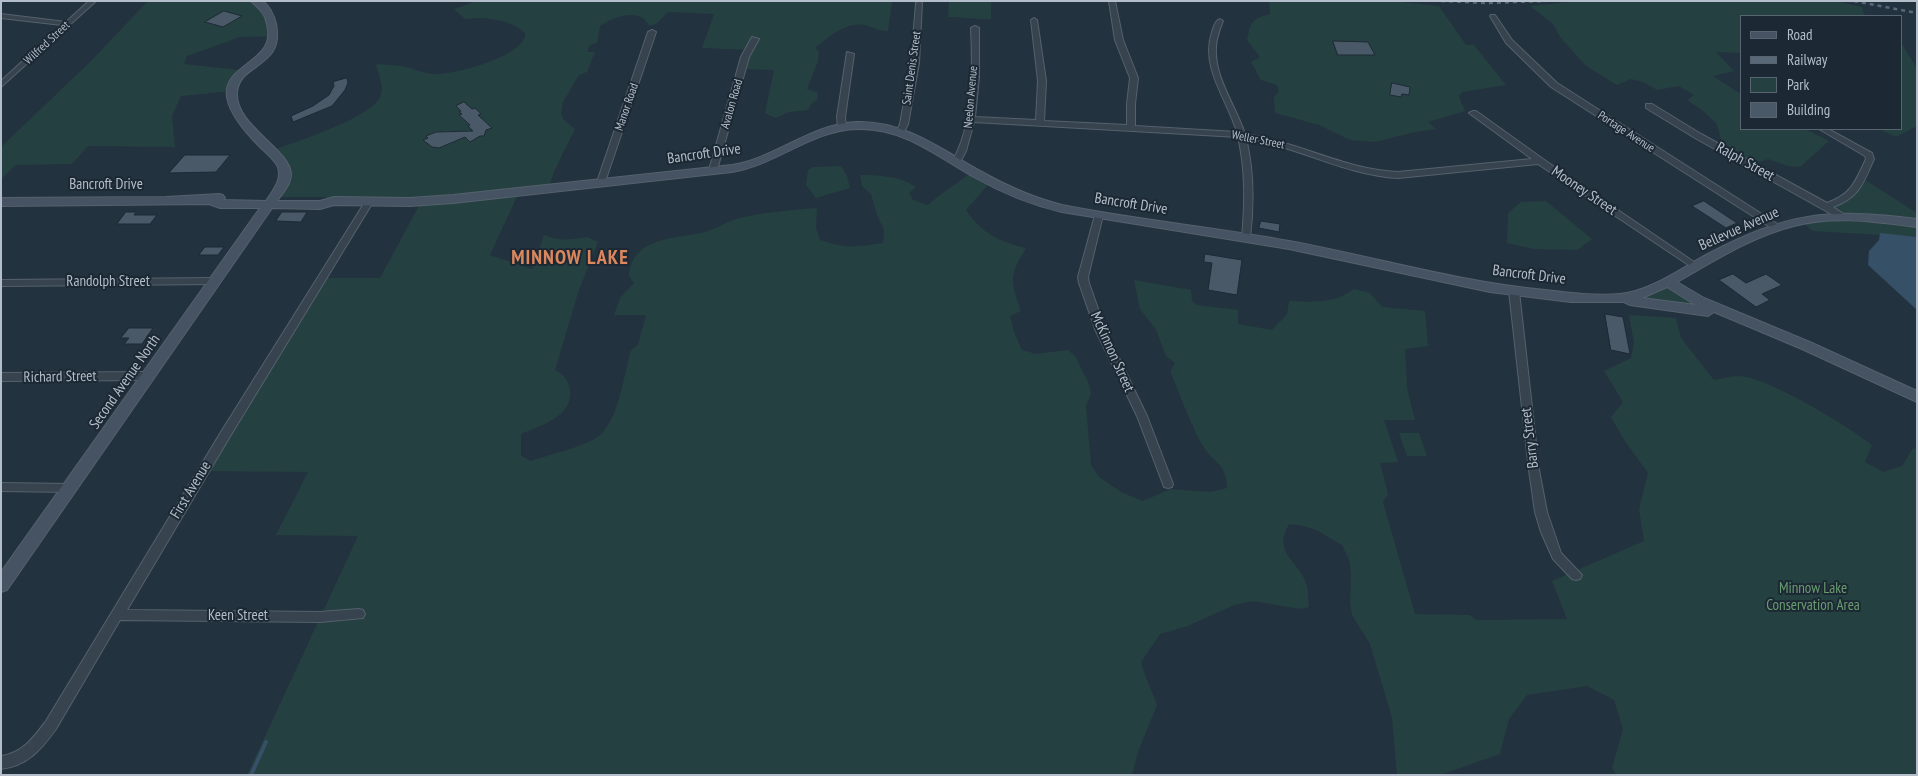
<!DOCTYPE html>
<style>
body{margin:0}
#map{position:relative;width:1918px;height:776px;overflow:hidden;background:#23323f;font-family:"PT Sans Narrow",sans-serif}
canvas{display:block}
.frame{position:absolute;inset:0;border:2px solid #b3beca;pointer-events:none}
.legend{position:absolute;left:1740px;top:15px;width:162px;height:115px;box-sizing:border-box;background:#1c2834;border:1px solid #586470;margin:0;padding:6px 9px;list-style:none;font-size:15px;color:#b3beca}
.legend li{display:flex;align-items:center;gap:10px;height:25px}
.legend b{width:25px;border:1px solid #586470}
</style>
<div id="map">
<canvas width="1918" height="776"></canvas>
<div class="frame"></div>
<ul class="legend">
<li><b style="height:6px;background:#455362"></b>Road</li>
<li><b style="height:6px;background:#596876"></b>Railway</li>
<li><b style="height:14px;background:#254040"></b>Park</li>
<li><b style="height:14px;background:#495968"></b>Building</li>
</ul>
</div>
<script>
const c = document.querySelector('canvas').getContext('2d');
c.lineJoin = 'round';
function fillPath(path, color) { c.fillStyle = color; c.fill(path, 'evenodd'); }
function strokePath(path, color, width, dash) { c.strokeStyle = color; c.lineWidth = width; c.lineCap = dash ? 'butt' : 'round'; c.setLineDash(dash || []); c.stroke(path); }
function write(font, color, halo, rows, align = 'center') {
  c.font = font + ' "PT Sans Narrow",sans-serif'; c.lineWidth = 4; c.setLineDash([]); c.textBaseline = 'middle'; c.strokeStyle = halo; c.fillStyle = color; for (const [text, x, y, turn = 0] of rows) {
    c.save(); c.translate(x, y); c.rotate((+turn || 0) * Math.PI / 180); c.textAlign = isNaN(turn) ? turn : align; if (halo) c.strokeText(text, 0, 0); c.fillText(text, 0, 0); c.restore();
  }
}
const green = new Path2D(`
 M148,1H256L262,4L275,36L240,37L187,56L184,64L248,71L233,91L181,96L172,116L175,147L88,146L72,164L16,165L1,179V147L90,62Z
 M477,1H892L888,31C879,31 873,27 865,25C845,22 829,37 815,48L819,52L818,61L807,89L818,93L817,100L811,104L808,110L789,112L775,118L765,113L774,70L742,69L751,50L702,48L714,14L668,12L657,23L650,26C647,23 644,18 641,17C628,11 610,19 600,26L597,43L590,45L587,52H595L587,72L579,75L563,102L561,113L564,120L575,129L554,172L548,189L519,192L490,255L532,269L544,235C560,241 570,240 587,237L598,242L579,290L555,370C563,374 569,380 570,391C573,416 540,426 521,434V456L531,461C548,455 582,447 596,438C618,425 624,374 631,350L638,345L646,315H614L620,298L634,283L629,276C632,236 676,239 705,232C718,228 731,219 744,217C768,212 793,210 817,208L816,228L820,240C847,249 856,247 883,243L884,230L877,215L871,194L862,186L860,175C879,175 900,176 916,187L909,193L913,200L928,205C941,193 955,185 969,174L988,185L966,210C981,233 1000,242 1026,248C1009,276 1010,280 1021,311L1010,316L1014,332L1022,350L1036,354L1068,350L1075,356L1088,382L1091,393L1086,406L1091,465L1099,477L1121,492L1143,501L1170,489L1210,492L1227,488C1227,462 1211,462 1201,443C1189,420 1180,395 1170,371L1175,363L1166,356L1156,330L1140,309L1134,280L1191,290L1192,301L1197,305L1238,310V324L1272,330L1287,314L1289,301C1313,302 1334,304 1354,289L1370,293L1382,307L1425,311L1428,346L1405,349L1407,388L1415,420H1384L1398,462L1380,463L1388,494L1383,502L1415,614L1469,615L1477,620L1567,619L1552,581L1644,541L1639,509L1648,473L1624,440L1611,417L1623,402L1604,371L1631,358L1634,343L1629,315L1676,318L1681,338L1714,380C1722,379 1730,376 1738,376C1766,376 1848,426 1872,445L1865,462L1883,472L1902,466L1913,448L1917,450V775H1616L1612,768L1623,729L1614,700L1587,686L1527,695L1509,719L1500,754L1440,775H1397L1392,718L1370,644L1352,615L1350,603L1351,573L1349,560L1342,545L1318,531L1304,526L1289,524C1272,553 1298,560 1306,583C1309,590 1308,600 1309,607L1300,609L1253,601L1234,605L1188,626L1160,634L1141,662C1145,678 1152,690 1157,705L1138,752L1132,775H247L358,536L276,535L308,472L204,471L323,278H380L421,202H334L325,197H275L285,180L271,151C294,142 373,118 381,95C384,85 378,74 376,64C386,65 397,65 406,67C415,69 423,73 432,74C451,76 527,56 525,33C511,20 484,16 465,19L454,9Z
 M949,1H991V19C977,20 963,17 948,17Z
 M1269,1H1392L1439,6L1466,45H1474L1506,85L1462,92L1459,97L1465,111L1428,122L1436,129L1415,132L1375,142L1350,140L1319,125L1275,113L1274,97L1279,91L1277,85L1261,80L1251,62L1260,57L1247,40C1251,22 1251,19 1270,14Z
 M1579,1H1835L1862,7L1865,16H1742V53L1716,52L1734,71L1713,76L1742,95V129H1805L1829,141L1800,167L1788,166L1768,159L1754,164L1737,155L1721,140L1717,124L1702,110L1687,100L1694,95L1679,86L1657,90L1643,82L1631,79L1617,85L1586,66L1560,37L1553,24L1530,6Z
 M1902,44L1916,67L1917,126L1896,137L1883,131V129H1902Z
 M841,166L847,176L850,188L816,198L806,185L808,170L813,167Z
 M1862,178L1917,213V237L1813,231L1801,222L1842,218L1827,206C1849,200 1852,198 1862,178Z
 M1546,201L1592,239L1577,250L1534,249L1507,243L1508,213L1521,202Z
 M1668,283L1736,317L1690,307L1628,298Z
 M1399,433H1419L1427,456H1407Z`);
const water = new Path2D(`
 M1880,233L1917,237V310L1868,265L1869,251L1879,240Z`);
const stream = new Path2D(`
 M251,775L266,742`);
const building = new Path2D(`
 M224,11L242,16L223,27L205,22Z
 M1333,41L1368,42L1375,55H1338Z
 M347,78L348,83L345,90L332,106L293,122L291,116L313,106L329,95L334,86L333,82Z
 M1392,83L1410,87L1409,95L1402,94L1401,97L1390,95Z
 M464,102L472,109L475,108L481,114L478,115L492,128L486,130L484,136H480L470,142L465,137L439,148L432,147L423,140L428,138L426,136L436,132L473,131L468,126L470,125L459,115L462,114L459,112L461,111L456,106Z
 M185,155H230L216,172L169,173Z
 M1704,201L1737,223L1726,228L1692,206Z
 M126,212H136L134,215H157L150,224H117Z
 M282,212H307L301,222L276,221Z
 M1261,221L1280,224L1279,232L1259,228Z
 M205,247H224L218,255H199Z
 M1205,254L1242,260L1237,295L1208,290L1212,263L1204,262Z
 M1733,274L1746,283L1766,274L1782,285L1762,294L1770,300L1756,307L1719,280Z
 M1605,314L1623,317L1630,354L1611,350Z
 M129,328H153L142,344H124L129,338H121Z`);
const street = new Path2D(`
 M89,1H96L1,87V81L62,25L1,18V14L66,22Z
 M920,1L922,3L919,63L908,124L903,134H900L896,132L900,124L911,63L916,3Z
 M1109,1H1115L1123,40L1138,78L1135,104V126L1237,132C1227,99 1200,67 1212,32C1214,26 1215,21 1220,19L1223,21C1220,29 1216,38 1216,48C1214,77 1236,106 1245,134C1297,141 1345,170 1398,172L1532,159L1469,113L1473,111H1476L1543,159L1700,266L1696,269L1693,268L1538,164L1398,178C1345,175 1298,147 1246,138C1254,171 1254,205 1250,238L1246,241L1242,238C1245,204 1246,171 1238,137L974,122L966,151L959,164H953L952,162C974,124 973,71 971,28L975,26L979,28V78L975,117L1036,120L1038,81L1031,20L1034,18L1037,20L1046,81L1044,121L1127,125V104L1130,78L1115,40Z
 M1491,15H1495L1512,40L1557,83L1779,225L1780,227L1779,229H1773L1551,87L1506,43L1490,16Z
 M652,30L656,32L605,182L601,185L598,184L597,182L648,32Z
 M752,37L759,39L749,57L717,170L716,172H710L709,170L741,57Z
 M847,52L854,54L845,117L846,127L842,129L838,127L837,117Z
 M1646,104H1652L1701,134L1827,203C1852,194 1855,182 1866,159L1865,156L1819,129H1828L1872,153L1874,159C1863,183 1860,197 1833,207L1845,215L1846,217L1842,220L1695,138L1646,108Z
 M369,199L373,202L229,438L127,610L320,612L359,609L363,610L365,614L363,618L320,622L120,620L56,729C41,750 27,766 1,769V756C23,753 34,737 46,721L221,432L365,202Z
 M1099,212L1103,215L1088,277L1089,283L1105,329L1147,416L1173,484L1172,487L1168,488L1164,487L1163,484L1137,416L1095,329L1079,283L1078,277L1095,215Z
 M215,278L220,281L215,284L1,286V280Z
 M1514,288L1519,291L1539,470L1547,512L1561,553L1582,575L1580,579L1576,580L1572,579L1553,559L1541,532L1535,512L1529,470L1509,291Z
 M148,372L153,376L148,380L1,381V373Z
 M1,483L70,484L74,485L75,488L74,491L70,492L1,491Z`);
const secondary = new Path2D(`
 M251,1H263C270,7 274,15 276,24C285,68 240,62 237,92C234,125 290,149 291,174C291,184 283,193 277,201H320L334,197L410,198L453,195L732,165C776,158 811,124 856,122C904,120 942,150 982,172C1007,186 1034,198 1062,205C1137,220 1214,227 1289,241C1375,257 1459,282 1545,290C1570,293 1596,296 1620,294C1651,291 1681,268 1708,254C1788,212 1828,208 1917,219V227C1877,222 1834,215 1794,226C1753,236 1714,261 1677,282L1704,298L1812,343L1917,391V402L1802,349L1714,312L1708,316L1630,305L1624,302H1571L1490,292L1289,249L1062,212C1031,205 1002,193 974,177C937,156 902,127 857,129C812,130 776,165 732,172L453,203L410,206L334,205L320,209L272,208L7,590L1,592V572L260,208H220L209,204L1,206V198L166,197L219,194L223,195L225,198L223,200L266,201C273,190 282,181 278,167C274,159 267,154 260,147C247,134 230,115 227,97C222,65 273,63 268,29C265,13 262,11 251,1ZM1667,287L1694,304L1696,305L1642,298Z`);
const rail = new Path2D(`
 M1441,1L1487,3L1546,1
 M1854,1L1917,13`);
const farStreetnames = [
 ["Wilfred Street",47,43,-43],
 ["Saint Denis Street",912,68,-82],
 ["Neelon Avenue",971,97,-85],
 ["Avalon Road",732,104,-74],
 ["Manor Road",627,107,-71],
 ["Portage Avenue",1626,132,33],
 ["Weller Street",1258,140,11]
];
const streetNames = [
 ["Bancroft Drive",704,154,-8],
 ["Ralph Street",1745,162,29],
 ["Bancroft Drive",106,185],
 ["Mooney Street",1584,191,34],
 ["Bancroft Drive",1131,204,9],
 ["Bellevue Avenue",1739,229,-24],
 ["Bancroft Drive",1529,275,7],
 ["Randolph Street",108,282],
 ["McKinnon Street",1112,352,66],
 ["Richard Street",60,377,-1],
 ["Second Avenue North",125,382,-55],
 ["Barry Street",1530,438,-97],
 ["First Avenue",191,490,-59],
 ["Keen Street",238,616]
];
const parkNames = [
 ["Minnow Lake",1813,589],
 ["Conservation Area",1813,606]
];
const districtNames = [
 ["MINNOW LAKE",570,258]
];
fillPath(green, '#254040');
fillPath(water, '#355067');
strokePath(stream, '#355067', 4);
fillPath(building, '#495968');
strokePath(building, '#1e2a36', 1);
strokePath(street, '#55616d', 2);
strokePath(secondary, '#55616d', 2);
fillPath(street, '#37434f');
fillPath(secondary, '#455362');
strokePath(rail, '#596876', 2.5, [4, 4]);
write('12px', '#b3beca', '#1c2834', farStreetnames);
write('15px', '#b3beca', '#1c2834', streetNames);
write('15px', '#699c6f', '#1c2834', parkNames);
c.letterSpacing = '1px';
write('bold 20px', '#da875e', '#1c2834', districtNames);
c.letterSpacing = '0px';
</script>
